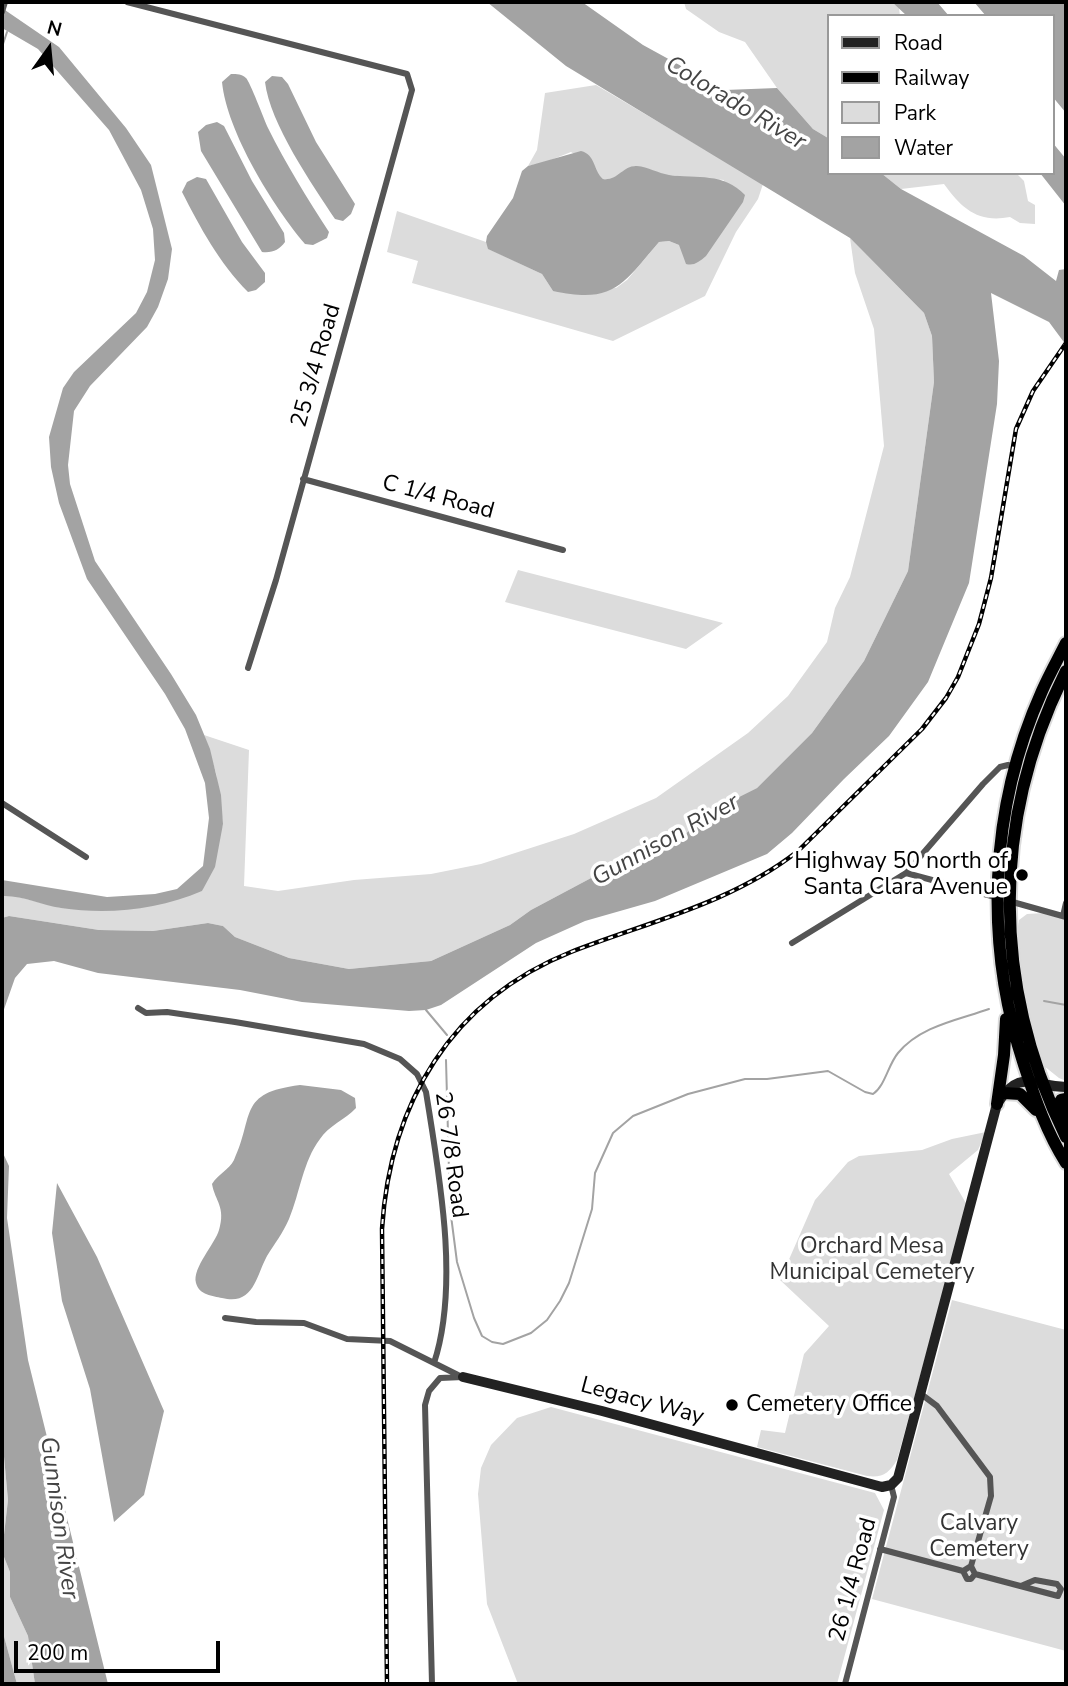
<!DOCTYPE html>
<style>
body{margin:0}
#map{position:relative;width:1068px;height:1686px;overflow:hidden;background:#fff;font-family:"Nunito Sans",sans-serif}
canvas{display:block}
.frame{position:absolute;inset:0;border:4px solid #000;pointer-events:none}
.legend{position:absolute;left:827px;top:14px;width:228px;height:161px;box-sizing:border-box;background:#fff;border:2px solid #999;margin:0;padding:9px 12px;list-style:none;font-size:21px;color:#000}
.legend li{display:flex;align-items:center;gap:14px;height:35px}
.legend b{width:35px;border:2px solid #999}
.north{position:absolute;left:14px;top:14px;width:70px;height:70px;-webkit-text-stroke:5px #fff;paint-order:stroke;rotate:15deg;font-size:19px;font-weight:700;line-height:28px;text-align:center;color:#000}
.north::after{content:'';display:block;margin:auto;width:24px;height:32px;background:#000;clip-path:polygon(50% 0,100% 100%,50% 72%,0 100%)}
.scale{position:absolute;left:14px;top:1641px;width:206px;height:32px;box-sizing:border-box;border:4px solid #000;border-top:0;padding-left:9px;font-size:21px;line-height:24px;white-space:nowrap;color:#000;-webkit-text-stroke:5px #fff;paint-order:stroke}
</style>
<div id="map">
<canvas width="1068" height="1686"></canvas>
<div class="frame"></div>
<ul class="legend">
<li><b style="height:9px;background:#222"></b>Road</li>
<li><b style="height:9px;background:#000"></b>Railway</li>
<li><b style="height:19px;background:#dcdcdc"></b>Park</li>
<li><b style="height:19px;background:#a3a3a3"></b>Water</li>
</ul>
<div class="north">N</div>
<div class="scale">200 m</div>
</div>
<script>
const c = document.querySelector('canvas').getContext('2d');
c.lineJoin = 'round';
function fillPath(path, color) { c.fillStyle = color; c.fill(path, 'evenodd'); }
function strokePath(path, color, width, dash) { c.strokeStyle = color; c.lineWidth = width; c.lineCap = dash ? 'butt' : 'round'; c.setLineDash(dash || []); c.stroke(path); }
function write(font, color, halo, rows, align = 'center') {
  c.font = font + ' "Nunito Sans",sans-serif'; c.lineWidth = 7; c.setLineDash([]); c.textBaseline = 'middle'; c.strokeStyle = halo; c.fillStyle = color; for (const [text, x, y, turn = 0] of rows) {
    c.save(); c.translate(x, y); c.rotate((+turn || 0) * Math.PI / 180); c.textAlign = isNaN(turn) ? turn : align; if (halo) c.strokeText(text, 0, 0); c.fillText(text, 0, 0); c.restore();
  }
}
const green = new Path2D(`
 M684,2H892L899,8L900,16H828V138L813,129L777,88L745,42L719,32L686,9Z
 M596,85L763,184L758,199L736,232L705,296L613,341L412,283L418,261L387,252L397,211L486,242L489,249L542,274L553,291L616,288L627,280L659,242L669,241L679,245L724,180L666,175L635,166L626,169L615,179H603L598,175L596,168L571,152L546,162L528,166L537,150L545,93Z
 M881,173H1016L1024,181L1028,201L1035,205V224L1020,223L1010,217C978,223 962,209 944,184L901,189Z
 M850,238L924,313L932,336L934,382L908,571L864,661L812,733L757,788L709,812L678,841L608,869L531,910L510,925L431,961L349,969L289,958L235,937L223,926L208,923L153,931L99,930L9,916L2,918V896L11,895L61,908L202,891L223,824L216,773L204,735L249,750L244,886L278,891L354,880L431,874L481,864L574,834L656,798L748,733L788,696L827,642L835,608L850,577L884,446L874,329L855,273Z
 M518,570L723,623L686,649L505,602Z
 M1044,913L1066,919V1081L1059,1078L1044,1066L1022,994L1017,933L1019,920L1027,914Z
 M986,1132L978,1150L949,1174L967,1205L897,1460C889,1473 883,1478 867,1476L757,1447L761,1430L785,1433L804,1354L829,1326L780,1280L815,1200L848,1162L859,1156L922,1150L952,1139Z
 M952,1300L1066,1330V1651L872,1599Z
 M551,1407L875,1493L884,1510L837,1684H518L487,1604L478,1494L481,1468L491,1445L517,1418Z
 M2,1435L8,1500L2,1552L10,1572V1597L28,1636L35,1684H17L2,1629Z`);
const water = new Path2D(`
 M487,2H582L643,45L725,90L777,88L813,129L828,138V173H881L901,189L1024,256L1056,281L1059,270L1066,269V345L1049,322L991,293L999,361L997,404L969,583L928,682L889,736L844,779L792,833L767,854L655,901L585,921L536,943L441,1005L426,1010L409,1011L302,1002L240,990L98,973L54,961L27,964L15,978L2,1015V918L9,916L99,930L153,931L208,923L223,926L235,937L289,958L349,969L431,961L510,925L531,910L608,869L678,841L709,812L757,788L812,733L864,661L908,571L934,382L932,336L924,313L850,238L566,66Z
 M892,2H937L949,16H907Z
 M974,2H1066V113L1052,96V16H986Z
 M2,8L59,47L126,128L151,165L172,249L168,279L158,307L147,327L90,386L74,411L68,465L70,484L95,561L171,674L196,715L210,749L221,795L223,824L215,867L202,891C158,910 108,915 61,908C41,905 22,895 2,896V880L107,897L155,894L177,889L203,866L209,818L205,783L185,729L165,694L87,579L59,503L51,467L49,437L63,388L74,372L136,313L147,292L155,260L153,229L141,190L109,130L38,49L2,28Z
 M231,74C237,74 242,74 246,78C250,82 264,119 268,128C286,164 307,198 329,232L327,238L313,245L305,244C273,206 227,132 222,82Z
 M272,76L282,77L288,84L316,142L355,204L351,214L343,221L335,219C312,184 270,124 265,82Z
 M217,122L224,126L252,181L284,233L285,242C279,250 273,253 262,252L201,151L198,132L206,125Z
 M1052,142L1066,159V206L1040,173H1052Z
 M581,151C596,155 593,170 603,179C618,181 623,165 637,166C648,167 658,173 669,175C698,179 723,172 745,195L743,202L706,256C699,262 694,266 686,264L679,245L669,241L659,242C622,285 614,304 553,291L542,274L488,249L486,242L487,236L513,198L522,171L528,166Z
 M197,177L206,179L242,242L265,273V282L256,290L248,292C219,263 200,227 182,192L187,182Z
 M300,1085L341,1090L355,1098L356,1108C346,1119 328,1126 320,1139C303,1161 300,1193 289,1219C283,1233 275,1243 267,1256C256,1276 254,1306 222,1298C213,1296 199,1295 196,1283C192,1268 215,1244 219,1230C226,1207 215,1201 212,1184C218,1174 229,1170 234,1160C255,1115 237,1093 300,1085Z
 M2,1151L9,1166L7,1218L28,1360L108,1684H35L28,1636L10,1597V1572L2,1552L8,1500L2,1435Z
 M57,1183L97,1257L164,1411L144,1495L114,1522L90,1389L62,1301L52,1233Z
 M2,1629L17,1684H2Z`);
const stream = new Path2D(`
 M2,47L7,32
 M1044,1001L1066,1005
 M426,1010L447,1035
 M446,1060L450,1208L457,1262L474,1318L482,1336L492,1342L503,1344L531,1333L547,1320L560,1301L569,1283L592,1209L595,1173L613,1133L633,1116L688,1094L745,1079H767L828,1071L865,1092L873,1094C885,1086 888,1065 898,1053C920,1026 958,1020 989,1009`);
const street = new Path2D(`
 M127,2L407,74L412,90L276,580L248,668
 M2,12L5,2
 M303,479L563,550
 M2,803L86,857
 M906,873L999,898
 M1009,901L1066,917
 M1063,916L1066,903
 M792,943L906,873L983,784L1000,767L1008,765L1016,767
 M138,1008L146,1013L167,1012L235,1022L364,1044L400,1059L417,1074L426,1092C439,1174 460,1284 434,1363
 M225,1318L256,1322L304,1323L347,1339L390,1341L458,1375
 M921,1394L937,1406L990,1477L991,1496L971,1566L963,1571L967,1579H971L975,1574L971,1566
 M880,1549L963,1571
 M975,1574L1058,1596L1061,1589L1057,1584L1035,1580L1021,1586
 M432,1684L425,1405L429,1391L440,1378L463,1377
 M845,1684L894,1497L891,1485`);
const secondary = new Path2D(`
 M463,1377L602,1411L882,1487L891,1485L898,1478L997,1104C1020,1068 1031,1086 1066,1087`);
const highway = new Path2D(`
 M1066,643C1058,659 1049,675 1042,691C989,809 984,943 1024,1065C1035,1099 1047,1133 1066,1163
 M1066,671C990,822 992,986 1066,1137
 M1004,1093L1020,1094L1036,1110
 M997,1104L1004,1055L1006,1019
 M1059,1118L1058,1107L1061,1100L1066,1099`);
const rail = new Path2D(`
 M387,1684L382,1229C390,1103 451,1000 571,952C648,922 732,903 798,851L922,729L946,698L958,677L979,624L991,578L1016,429L1033,391L1066,343`);
const markers = [
 [1022,875,7,"#000"],
 [732,1405,7,"#000"]
];
const streetNames = [
 ["25 3/4 Road",317,366,-74],
 ["C 1/4 Road",438,498,15],
 ["26 7/8 Road",450,1155,82],
 ["Legacy Way",642,1402,15],
 ["26 1/4 Road",854,1580,-75]
];
const poiNames = [
 ["Highway 50 north of",1008,862],
 ["Santa Clara Avenue",1008,888],
 ["Cemetery Office",746,1405,"left"]
];
const parkNames = [
 ["Orchard Mesa",872,1247],
 ["Municipal Cemetery",872,1273],
 ["Calvary",979,1524],
 ["Cemetery",979,1550]
];
const waterNames = [
 ["Colorado River",735,104,31],
 ["Gunnison River",666,841,-29],
 ["Gunnison River",58,1518,82]
];
fillPath(green, '#dcdcdc');
fillPath(water, '#a3a3a3');
strokePath(stream, '#a3a3a3', 2);
strokePath(highway, '#dbdbdb', 16);
strokePath(street, '#555', 6);
strokePath(secondary, '#222', 10);
strokePath(highway, '#000', 12);
strokePath(rail, '#000', 4.5);
strokePath(rail, '#fff', 2, [5]);
for (const [x, y, r, color] of markers) { const dot = new Path2D(); dot.arc(x, y, r, 0, 2 * Math.PI); c.fillStyle = color; c.fill(dot); strokePath(dot, '#fff', 2.5); }
write('23px', '#000', '#fff', streetNames);
write('23px', '#000', '#fff', poiNames, 'right');
write('23px', '#333', '#fff', parkNames);
write('italic 24px', '#444', '#fff', waterNames);
</script>
